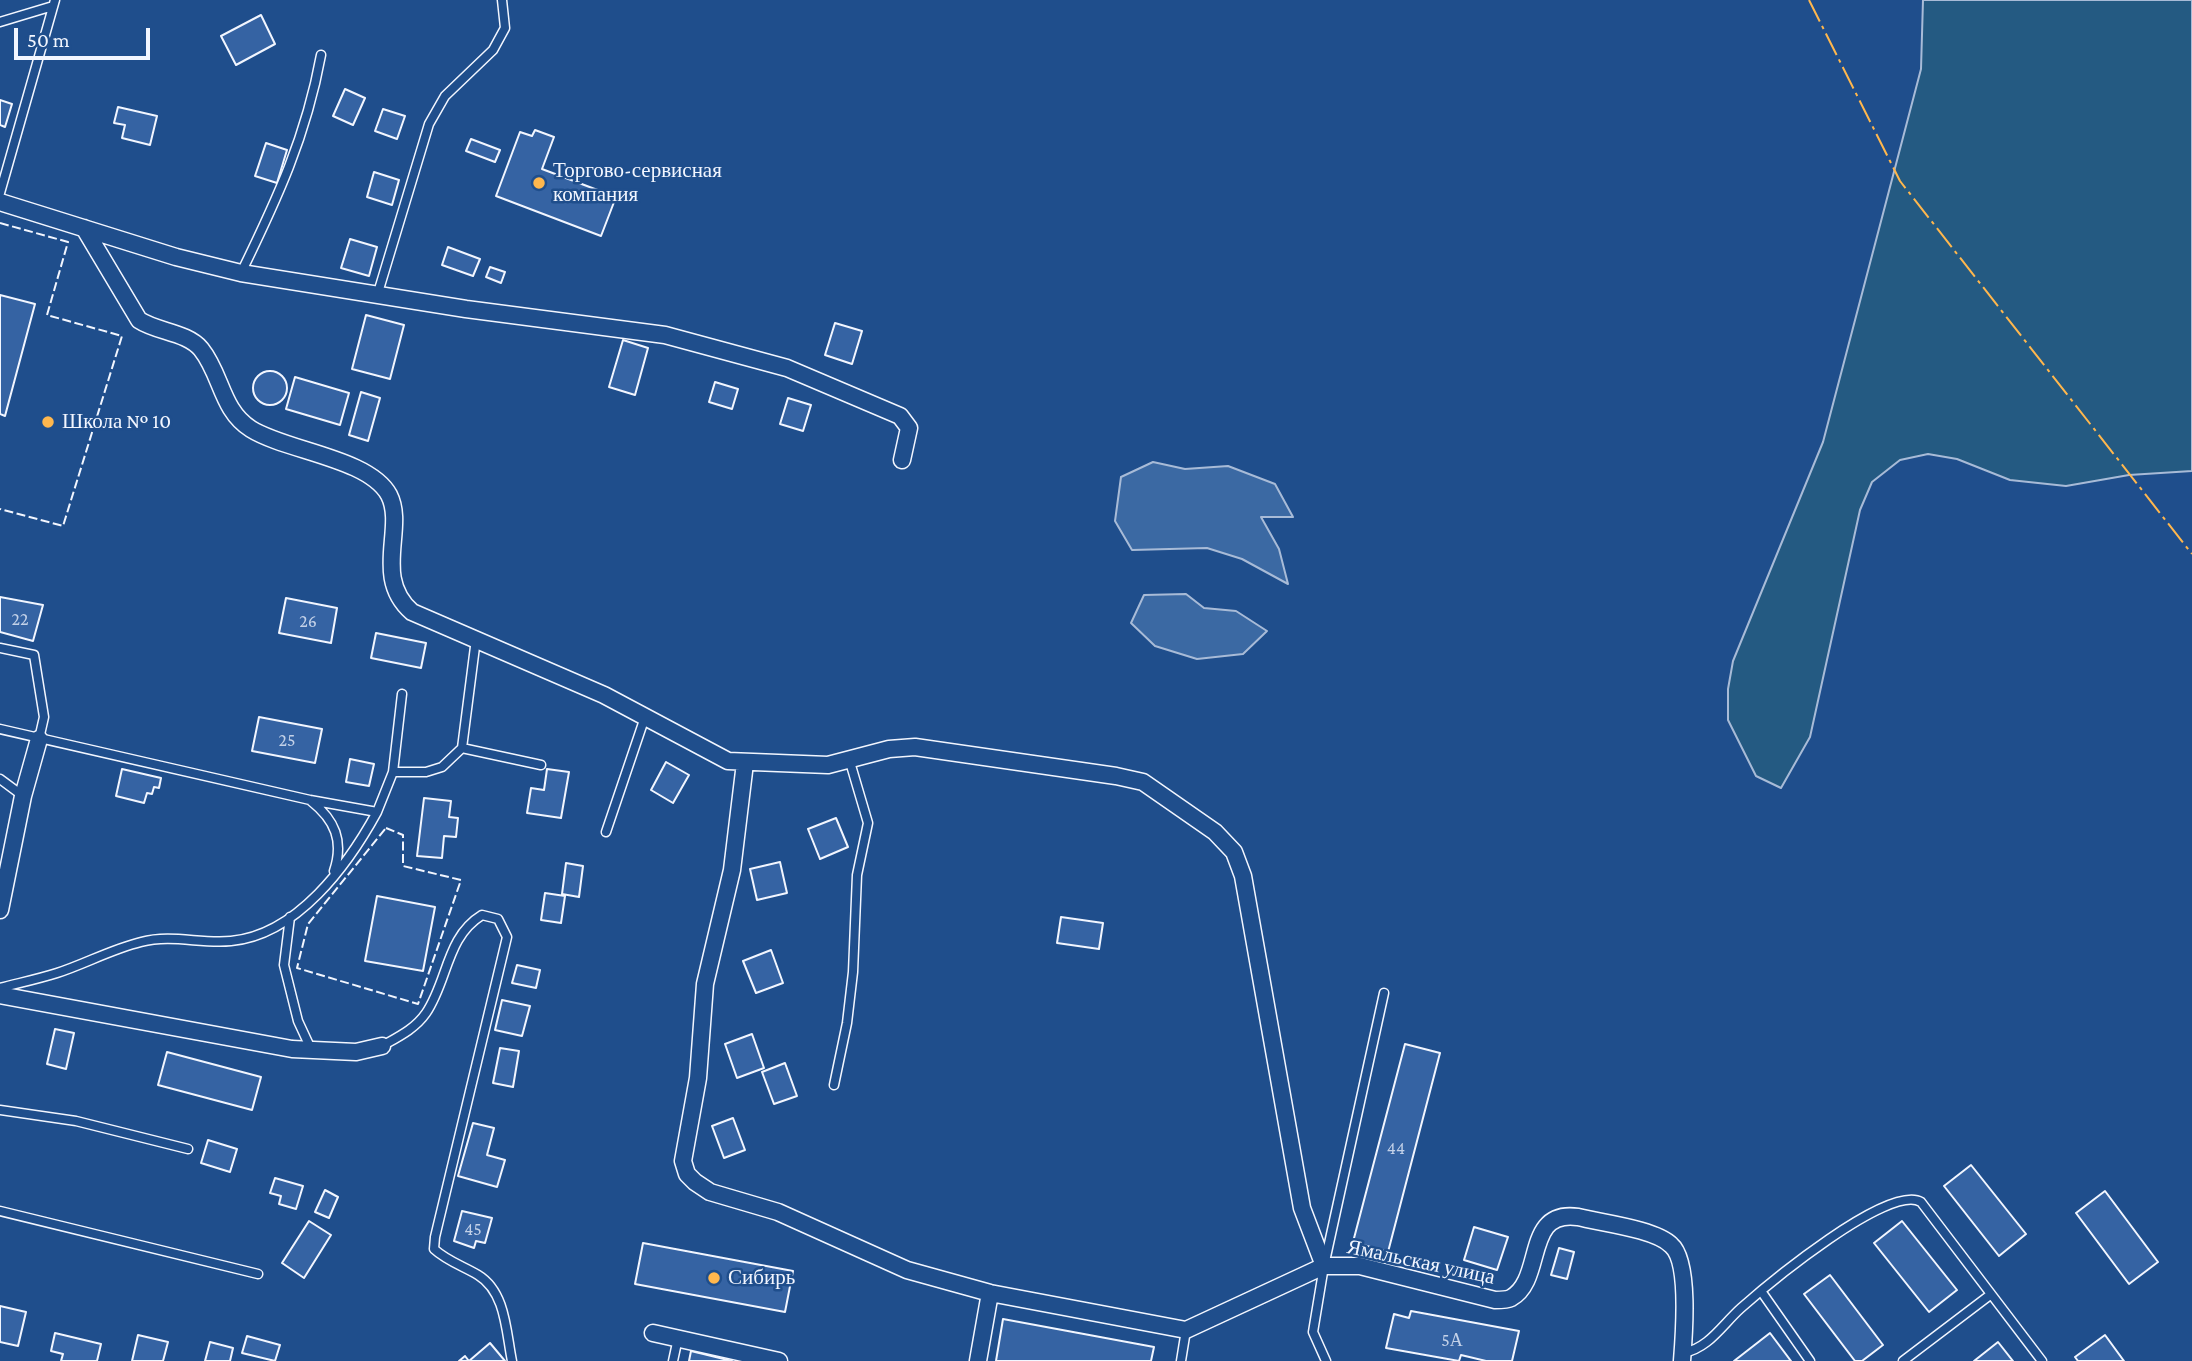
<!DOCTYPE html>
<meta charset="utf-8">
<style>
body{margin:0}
#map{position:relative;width:2192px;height:1361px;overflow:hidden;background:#1f4e8c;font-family:"Crimson Pro",serif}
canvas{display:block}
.scale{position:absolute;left:14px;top:28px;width:136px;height:32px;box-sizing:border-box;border:4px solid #f2f6ff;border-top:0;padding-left:9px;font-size:21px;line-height:24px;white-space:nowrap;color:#f2f6ff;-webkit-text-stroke:5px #1f4e8c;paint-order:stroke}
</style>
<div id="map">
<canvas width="2192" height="1361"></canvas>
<div class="scale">50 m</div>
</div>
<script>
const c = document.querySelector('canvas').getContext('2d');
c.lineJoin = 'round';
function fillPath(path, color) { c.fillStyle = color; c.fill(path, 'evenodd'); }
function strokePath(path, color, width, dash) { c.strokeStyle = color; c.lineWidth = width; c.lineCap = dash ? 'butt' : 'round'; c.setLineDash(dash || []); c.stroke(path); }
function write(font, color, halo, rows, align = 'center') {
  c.font = font + ' "Crimson Pro",serif'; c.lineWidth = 5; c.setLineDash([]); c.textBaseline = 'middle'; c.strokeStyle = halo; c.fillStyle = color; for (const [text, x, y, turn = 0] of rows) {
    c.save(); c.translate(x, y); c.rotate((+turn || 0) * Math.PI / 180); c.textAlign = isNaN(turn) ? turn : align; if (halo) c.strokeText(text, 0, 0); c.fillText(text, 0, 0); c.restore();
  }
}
const green = new Path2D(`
 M1923,0H2192V471L2129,475L2066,486L2010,480L1957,459L1928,454L1900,460L1872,482L1860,510L1810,737L1781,788L1756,776L1728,720V689L1733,661L1823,442L1921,69Z`);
const water = new Path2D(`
 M1153,462L1185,469L1228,466L1275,484L1293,517H1261L1279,549L1288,584L1242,559L1207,548L1132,550L1115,521L1121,477Z
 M1186,594L1204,608L1236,611L1267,631L1243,654L1197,659L1155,646L1131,623L1144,595Z`);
const building = new Path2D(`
 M261,15L275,44L236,65L221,36Z
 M345,89L365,98L353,125L333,116Z
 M0,100L12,104L5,127L0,125Z
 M118,107L157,116L150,145L122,138L125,125L114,123Z
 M383,109L405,116L397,139L375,131Z
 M535,130L554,137L542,169L616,197L601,236L496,196L520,132L532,136Z
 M471,139L500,150L495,162L466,151Z
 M266,143L287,150L277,183L255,176Z
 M374,172L399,180L392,205L367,197Z
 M350,239L377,247L369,276L341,268Z
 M448,247L480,259L473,276L442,265Z
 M490,267L505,272L501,283L486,277Z
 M0,295L35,304L5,416L0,414Z
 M366,315L404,325L390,379L352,369Z
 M835,323L862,331L852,364L825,355Z
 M623,340L648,348L635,395L609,387Z
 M253 388a17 17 0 1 1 34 0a17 17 0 1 1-34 0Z
 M295,377L349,393L340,425L286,409Z
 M715,382L738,389L732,409L709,402Z
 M361,392L380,398L368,441L349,435Z
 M788,398L811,405L803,431L780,424Z
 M0,597L43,605L33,641L0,632Z
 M286,598L337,608L331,643L279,633Z
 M376,633L426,643L421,668L371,658Z
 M259,717L322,729L315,763L252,751Z
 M350,759L374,764L369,786L346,782Z
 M666,762L689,775L673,803L651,790Z
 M122,769L161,778L159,788L154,787L152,794L147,793L144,803L116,796Z
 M547,769L569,772L561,818L527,813L531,788L544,790Z
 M424,798L451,801L449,817L458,818L456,837L444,836L442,858L417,856Z
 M836,818L848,847L820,859L808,829Z
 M780,862L787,893L757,900L750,869Z
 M566,863L583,866L579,897L562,894Z
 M545,893L565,896L561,923L541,920Z
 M377,896L435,907L423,971L365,961Z
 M1061,917L1103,923L1099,949L1057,943Z
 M771,950L783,983L756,993L743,961Z
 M517,965L540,970L536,988L512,983Z
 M502,1000L530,1006L522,1036L495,1030Z
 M55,1029L74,1033L66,1069L47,1064Z
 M752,1034L764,1068L737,1078L725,1044Z
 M1405,1044L1440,1053L1388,1252L1353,1242Z
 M500,1048L519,1051L513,1087L493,1083Z
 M167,1052L261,1077L252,1110L158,1085Z
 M785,1063L797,1096L774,1104L762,1072Z
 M733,1118L745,1150L724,1158L712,1126Z
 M473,1123L494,1128L487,1155L505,1160L497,1187L458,1176Z
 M208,1140L237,1149L230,1172L201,1163Z
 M1971,1165L2026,1234L1999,1256L1944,1186Z
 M275,1178L303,1186L296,1209L279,1204L281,1196L270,1193Z
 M325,1190L338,1197L329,1218L315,1212Z
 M2105,1191L2158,1262L2129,1284L2076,1213Z
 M462,1211L492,1218L485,1243L476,1241L474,1248L454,1241Z
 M309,1221L331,1235L304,1278L282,1263Z
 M1902,1221L1957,1290L1929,1312L1874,1243Z
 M1474,1227L1508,1237L1497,1270L1464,1260Z
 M643,1243L793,1271L785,1312L635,1284Z
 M1559,1248L1574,1252L1567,1279L1551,1275Z
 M1830,1275L1883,1345L1862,1361H1855L1804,1294Z
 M0,1306L26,1312L18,1346L0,1342Z
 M1411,1311L1519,1331L1512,1361H1486L1461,1355L1459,1361L1386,1348L1394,1314L1409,1318Z
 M1003,1319L1154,1347L1151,1361H996Z
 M55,1333L101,1344L97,1361H61L63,1354L51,1351Z
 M1770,1333L1791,1361H1734Z
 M138,1335L168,1342L163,1361H132Z
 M2105,1335L2124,1361H2078L2075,1357Z
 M247,1336L280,1345L275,1361L242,1353Z
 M210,1342L233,1348L230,1361H205Z
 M1998,1342L2013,1361H1974Z
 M490,1343L505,1361H459L465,1356L469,1361Z
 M691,1351L732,1361H689Z`);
const lane = new Path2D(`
 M0,22L53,6
 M0,193L55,0
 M241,273C277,199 306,137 321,55
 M377,296L429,124L445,96L493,50L505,28L502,0
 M0,648L34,655L44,717L39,739
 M0,729L310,800L377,812C348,865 297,935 231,941C200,944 172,934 141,942C112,949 85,964 57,973C38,979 19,983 0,988
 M462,748L541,765
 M393,772L402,694
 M0,779L23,796
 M311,801C335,820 344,841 334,871
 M377,812L393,772H426L442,767L462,748L476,639
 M606,832L645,717
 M290,917L284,965L298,1021L311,1049
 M382,1046C398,1037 415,1029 426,1013C448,981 446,937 482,915L498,919L507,937L435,1237L434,1249C447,1261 463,1266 478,1275C506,1292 506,1332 512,1361
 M834,1085L847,1023L853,972L857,875L868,823L850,762
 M0,1110L76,1121L188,1149
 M0,1211L258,1274
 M1761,1291L1810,1361
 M1683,1353C1709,1348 1722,1325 1741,1308C1767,1285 1889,1183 1921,1202L2042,1361
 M673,1361L678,1338
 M1181,1361L1186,1330
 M1326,1361L1313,1332L1324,1266L1384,993
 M1903,1361L1990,1295`);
const street = new Path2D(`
 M0,202L176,257L241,273L466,309L665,335L787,368L900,416L909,428L902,460
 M84,228L139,320C157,332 187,332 201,349C222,375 221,410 251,429C286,451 369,458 389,495C406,528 372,577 412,612L604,695L728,761L828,765L889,749L915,747L1116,776L1143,782L1215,832L1234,852L1243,876L1302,1208L1324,1266
 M745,763L732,870L705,984L698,1078L683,1161L687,1174L695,1182L710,1192L778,1212L907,1270L990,1293L1186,1330L1324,1266H1360L1495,1300C1499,1300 1507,1300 1511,1298C1545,1279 1523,1209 1578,1217C1602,1223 1655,1229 1671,1245C1690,1261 1684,1336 1682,1361
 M0,910L23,796L39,739
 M0,995L292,1049L356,1052L382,1046
 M653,1333L779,1361
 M978,1361L990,1293`);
const fence = new Path2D(`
 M0,223L68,242L47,315L122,336L63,526L0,509
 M386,828L403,835V866L461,880L418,1004L297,968L308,924Z`);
const power = new Path2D(`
 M1809,0L1900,181L2192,554`);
const markers = [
 [539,183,7,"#ffb74d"],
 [48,422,7,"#ffb74d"],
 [714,1278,7,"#ffb74d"]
];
const numberNames = [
 ["22",20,619],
 ["26",308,621],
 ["25",287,740],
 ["44",1396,1148],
 ["45",473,1229],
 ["5А",1452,1340]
];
const poiNames = [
 ["Торгово-сервисная",553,171],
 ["компания",553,195],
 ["Школа № 10",62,422],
 ["Сибирь",728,1278]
];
const streetNames = [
 ["Ямальская улица",1421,1262,12]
];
fillPath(green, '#245a82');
strokePath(green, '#a8bbd7', 2);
fillPath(water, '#3b69a3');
strokePath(water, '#a8bbd7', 2);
fillPath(building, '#3563a3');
strokePath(building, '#f2f6ff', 2);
strokePath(lane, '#f2f6ff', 11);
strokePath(street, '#f2f6ff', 19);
strokePath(lane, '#1f4e8c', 8);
strokePath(street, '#1f4e8c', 16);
strokePath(fence, '#f2f6ff', 2, [9, 3.5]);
strokePath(power, '#ffb74d', 2, [24, 5, 3.5, 5]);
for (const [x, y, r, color] of markers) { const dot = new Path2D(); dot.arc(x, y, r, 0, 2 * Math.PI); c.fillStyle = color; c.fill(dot); strokePath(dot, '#1f4e8c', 2.5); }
write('18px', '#c3d1e8', null, numberNames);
write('21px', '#f2f6ff', '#1f4e8c', poiNames, 'left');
write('21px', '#f2f6ff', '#1f4e8c', streetNames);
</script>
